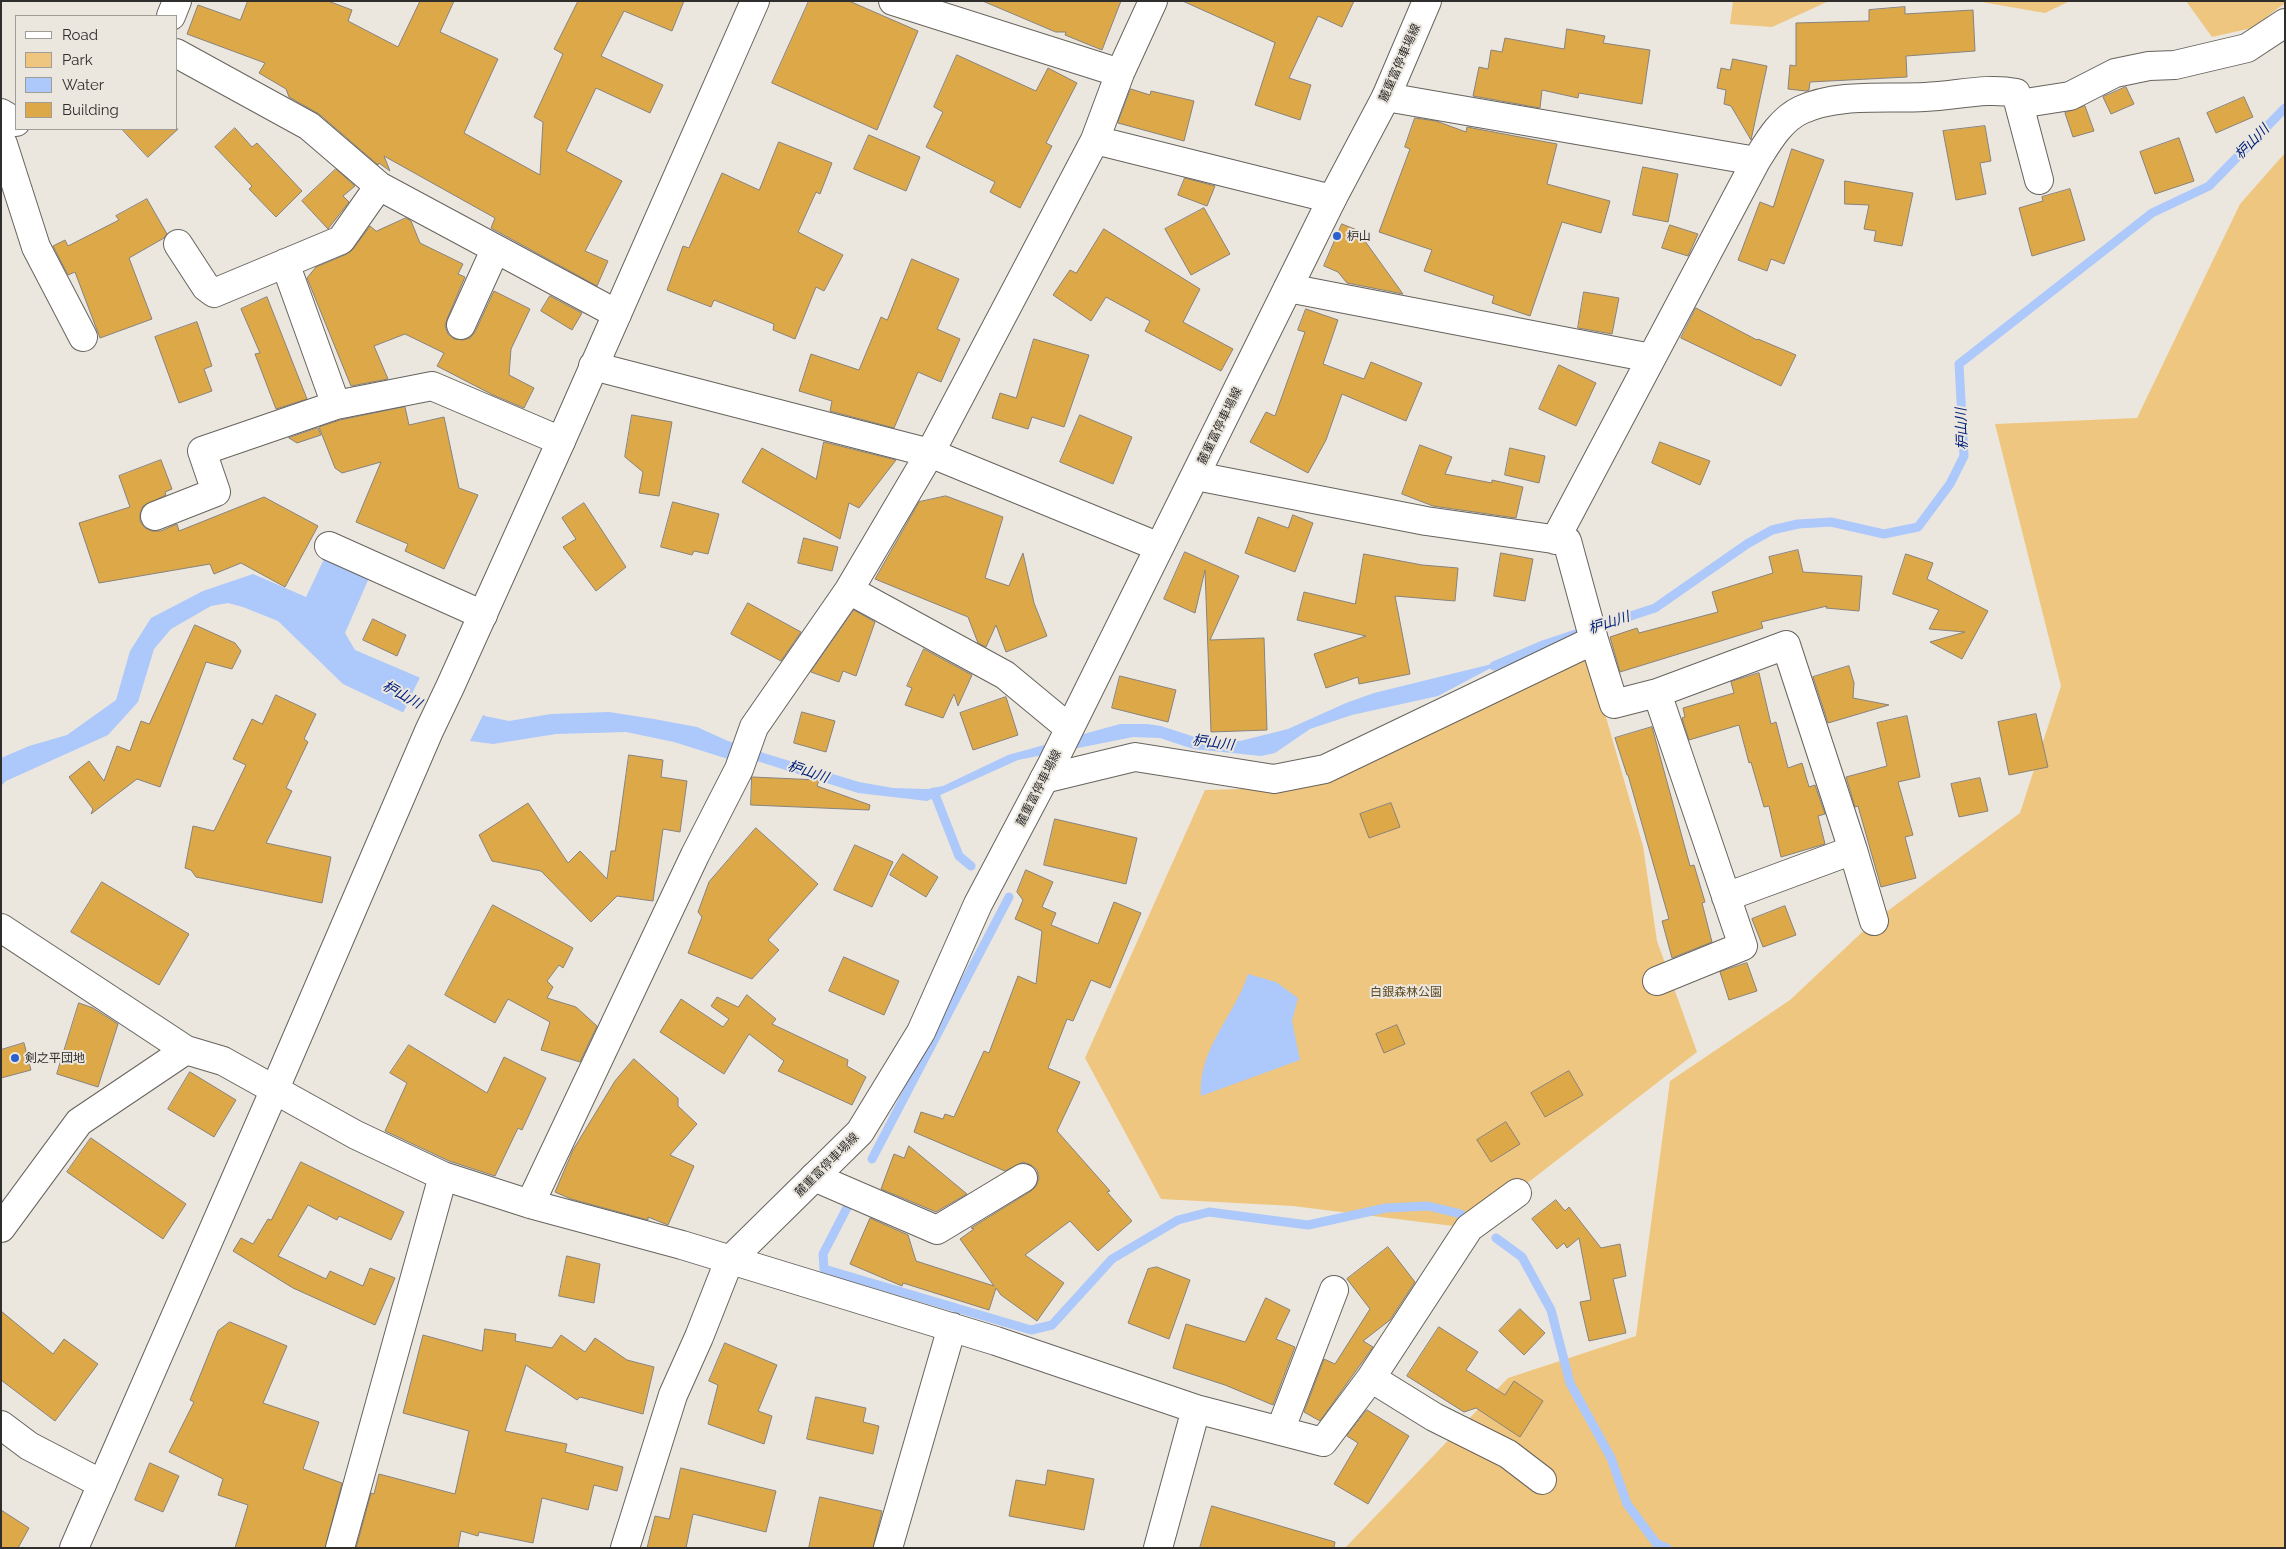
<!DOCTYPE html>
<meta charset="utf-8">
<style>
body{margin:0}
#map{position:relative;width:2286px;height:1549px;overflow:hidden;background:#ebe7df;font-family:Raleway,sans-serif}
canvas{display:block}
.frame{position:absolute;inset:0;border:2px solid #302e2c;pointer-events:none}
.legend{position:absolute;left:15px;top:15px;width:162px;height:115px;box-sizing:border-box;background:#ebe7df;border:1px solid #a09d97;margin:0;padding:6px 9px;list-style:none;font-size:15px;color:#302e2c}
.legend li{display:flex;align-items:center;gap:10px;height:25px}
.legend b{width:25px;border:1px solid #a09d97}
</style>
<div id="map">
<canvas width="2286" height="1549"></canvas>
<div class="frame"></div>
<ul class="legend">
<li><b style="height:6px;background:#fff"></b>Road</li>
<li><b style="height:14px;background:#eec67f"></b>Park</li>
<li><b style="height:14px;background:#adc8fa"></b>Water</li>
<li><b style="height:14px;background:#dda948"></b>Building</li>
</ul>
</div>
<script>
const c = document.querySelector('canvas').getContext('2d');
c.lineJoin = 'round';
function fillPath(path, color) { c.fillStyle = color; c.fill(path, 'evenodd'); }
function strokePath(path, color, width, dash) { c.strokeStyle = color; c.lineWidth = width; c.lineCap = dash ? 'butt' : 'round'; c.setLineDash(dash || []); c.stroke(path); }
function write(font, color, halo, rows, align = 'center') {
  c.font = font + ' Raleway,"Noto Sans JP",sans-serif'; c.lineWidth = 4; c.setLineDash([]); c.textBaseline = 'middle'; c.strokeStyle = halo; c.fillStyle = color; for (const [text, x, y, turn = 0] of rows) {
    c.save(); c.translate(x, y); c.rotate((+turn || 0) * Math.PI / 180); c.textAlign = isNaN(turn) ? turn : align; if (halo) c.strokeText(text, 0, 0); c.fillText(text, 0, 0); c.restore();
  }
}
const green = new Path2D(`
 M1733,1H1829L1772,27L1730,24Z
 M1976,1H2070L2045,13Z
 M2186,1H2285V3L2252,28L2212,37Z
 M2285,153V1548H1345L1508,1378L1636,1336L1670,1081L1790,1000L1874,921L2020,813L2061,686L1995,424L2137,418L2240,204Z
 M1589,658L1643,846L1657,941L1697,1052L1469,1228L1293,1206L1161,1199L1085,1058L1205,790L1311,787Z`);
const water = new Path2D(`
 M326,555L369,578L345,633L355,650L423,679L485,716L509,721L551,714L609,712L654,719L697,727L728,741L767,754L859,782L893,788L928,789L943,786L1008,755L1120,724H1147L1161,726L1198,738L1240,741L1288,729L1346,703L1374,693L1504,661L1438,696L1352,715L1310,729L1275,753L1261,756L1193,749L1160,738L1133,737L1018,760L927,801L858,793L757,761L728,759L674,742L626,732L556,734L493,744L470,741L400,711L343,684L278,621L243,607L228,603L211,606L171,629L154,649L138,702L108,735L6,781L1,786V758L29,746L67,735L116,700L130,651L151,618L203,591L253,574L306,597Z
 M1248,974L1276,982L1298,998L1292,1021L1300,1060L1201,1096C1197,1050 1235,1015 1248,974Z`);
const pier = new Path2D(`
 M421,675L484,713L469,743L402,715Z`);
const stream = new Path2D(`
 M1594,628L1655,608L1747,544L1772,530L1798,524L1831,522L1884,534L1918,527L1950,484L1964,456L1959,364L2152,213L2209,186L2285,108
 M1494,666L1543,645L1582,632
 M934,792L959,856L971,866
 M872,1159L1009,897
 M851,1200L823,1254L824,1269L1031,1330L1052,1325L1112,1259L1178,1220L1209,1212L1308,1225L1386,1208L1428,1206L1461,1214
 M1496,1238L1522,1257L1551,1310L1570,1383L1611,1458L1627,1504L1656,1543L1667,1548`);
const building = new Path2D(`
 M248,1H328L352,10L348,21L398,47L420,1H454L440,32L498,59L464,133L540,175L543,122L534,117L563,54L554,49L578,1H684L672,31L624,11L601,56L663,85L650,113L596,88L566,151L622,181L585,251L608,261L597,286L491,228L495,218L384,156L390,171L379,163L378,165L319,114L289,97L286,89L259,73L265,63L187,34L198,5L240,20Z
 M809,1H849L918,31L877,130L772,83Z
 M983,1H1121L1102,50L1065,35L1066,32H1056Z
 M1183,1H1354L1342,27L1318,16L1289,78L1311,85L1300,120L1255,105L1275,43Z
 M1905,7V14L1973,10L1975,51L1906,56L1907,77L1810,82L1809,90L1806,91L1788,89L1790,65L1796,66V23L1869,21V10Z
 M1567,29L1605,36L1603,43L1650,50L1642,104L1579,93L1578,98L1542,90L1540,108L1473,96L1479,67L1488,69L1491,50L1502,52L1505,38L1564,49Z
 M957,55L1036,91L1048,68L1077,83L1046,143L1052,146L1020,208L990,192L995,182L926,147L943,112L934,107Z
 M1733,59L1767,66L1751,140L1731,106L1724,104L1726,90L1717,88L1721,68L1730,70Z
 M2126,87L2134,104L2111,114L2103,97Z
 M1131,89L1150,95L1151,91L1194,101L1184,141L1118,123Z
 M2244,97L2253,117L2216,133L2207,113Z
 M2085,106L2094,131L2073,137L2065,113Z
 M1415,118L1436,121L1466,132L1467,127L1557,144L1547,184L1610,201L1601,233L1562,222L1530,316L1492,303L1494,296L1424,271L1432,250L1379,232L1410,149L1405,147Z
 M1985,126L1991,161L1980,163L1986,194L1956,200L1943,131Z
 M235,128L252,147L257,143L302,191L276,217L249,189L252,186L215,147Z
 M122,129H178L148,157Z
 M869,135L920,157L906,191L854,169Z
 M2179,138L2194,181L2155,194L2140,152Z
 M779,142L832,163L820,194L816,192L798,232L843,255L824,291L816,287L795,339L773,330L774,324L714,300L711,307L667,290L683,246L689,248L722,173L759,190Z
 M1792,149L1824,160L1784,264L1771,259L1767,271L1738,260L1760,202L1773,207Z
 M1643,167L1678,174L1668,222L1633,215Z
 M336,169L355,186L343,196L349,202L328,229L302,201Z
 M1185,178L1215,186L1207,206L1178,195Z
 M1845,181L1913,193L1902,246L1874,241L1876,231L1864,229L1869,205L1845,204Z
 M2070,189L2085,240L2032,256L2019,208L2043,201L2042,197Z
 M147,199L167,234L164,238L129,258L152,319L100,338L75,272L68,275L53,246L65,240L68,246L119,220L116,216Z
 M1204,208L1230,254L1191,275L1165,229Z
 M406,218L411,221L420,243L463,264L458,274L465,277L447,319L445,326L448,334L454,339L463,340L470,338L475,332L494,291L530,309L511,349L509,375L534,388L524,408L493,395L437,366L444,353L405,334L374,346L388,379L351,386L307,278L316,267L347,254L353,249L370,226L376,231Z
 M1342,224L1357,230L1403,294L1347,283L1338,272L1324,266Z
 M1670,225L1698,234L1688,256L1662,248Z
 M1104,229L1200,289L1183,322L1233,349L1221,371L1145,331L1150,321L1106,297L1091,321L1053,295L1070,270L1076,273Z
 M912,259L959,279L937,329L960,339L941,382L918,372L894,428L830,411L832,401L799,391L811,354L859,370L881,317L887,320Z
 M1584,292L1619,298L1612,334L1578,328Z
 M550,296L582,313L572,330L541,311Z
 M267,297L307,399L276,409L255,354L260,353L241,309Z
 M1696,308L1757,340L1758,339L1796,355L1781,386L1681,338Z
 M1306,309L1338,320L1323,364L1364,379L1371,362L1422,383L1406,421L1342,394L1326,440L1308,473L1250,442L1266,412L1275,416L1305,332L1298,330Z
 M197,322L212,366L204,369L212,391L179,403L155,337Z
 M1034,339L1089,355L1064,427L1032,417L1028,429L992,418L1000,393L1016,398Z
 M1559,365L1596,383L1576,426L1539,409Z
 M405,407L409,425L444,417L459,488L478,495L444,569L405,551L408,544L356,522L381,462L342,473L335,468L319,427L340,420Z
 M632,415L672,422L659,496L639,493L643,472L625,457Z
 M1080,415L1132,437L1113,484L1060,462Z
 M318,428L321,435L297,443L289,438Z
 M824,442L896,460L859,508L849,503L840,539L742,482L762,448L816,479Z
 M1660,442L1710,461L1700,485L1652,463Z
 M1420,445L1452,457L1445,474L1492,483V480L1523,487L1516,518L1433,506L1402,494Z
 M1510,448L1545,456L1539,483L1505,475Z
 M161,460L172,489L165,492L166,495L143,506L140,514V521L145,528L152,531H161L177,524L179,531L264,497L318,526L285,587L241,563L214,574L210,564L99,583L79,523L130,507L119,476Z
 M946,496L1003,517L985,578L1009,586L1023,553L1034,603L1047,636L1006,652L996,625L986,647L978,643L968,617L875,579L919,502Z
 M673,502L719,514L708,554L694,551L692,555L661,547Z
 M584,503L626,567L596,591L563,547L576,539L562,518Z
 M1293,515L1313,523L1295,572L1245,553L1258,517L1288,528Z
 M804,538L838,547L832,571L798,563Z
 M1798,550L1803,572L1862,576L1859,611L1826,608L1827,606L1761,622L1763,628L1620,672L1610,637L1637,628L1639,633L1718,612L1712,592L1773,573L1769,557Z
 M1185,552L1239,576L1210,640L1264,638L1267,730L1211,732L1205,570L1195,613L1164,599Z
 M1501,553L1533,559L1525,601L1494,596Z
 M1364,554L1422,565L1458,568L1455,601L1395,596L1410,674L1359,684L1358,677L1326,688L1314,654L1366,636L1297,620L1304,592L1355,604Z
 M1906,554L1933,563L1927,579L1988,611L1962,659L1930,642L1965,632L1929,629L1939,610L1893,594Z
 M748,603L801,632L781,661L731,634Z
 M854,610L875,622L856,676L843,671L839,682L811,672Z
 M373,619L406,635L397,656L363,640Z
 M195,625L235,643L241,651L232,669L206,662L160,787L137,779L91,814L93,809L69,777L89,761L104,781L117,746L130,751L141,721L149,724Z
 M924,649L972,675L958,706L954,694L943,718L905,705L912,688L907,686Z
 M1849,666L1854,683L1853,698L1889,705L1828,723L1813,677Z
 M1759,673L1771,724L1776,722L1788,768L1802,763L1809,787L1815,785L1825,814L1818,816L1825,844L1781,857L1769,806L1764,807L1751,762L1749,763L1739,725L1689,740L1682,718L1685,717L1683,708L1734,693L1731,682Z
 M1120,676L1176,690L1168,722L1112,708Z
 M276,695L316,714L304,739L308,742L286,788L292,791L266,843L331,857L322,903L196,877L191,870L185,868L193,826L214,831L246,765L233,759L252,719L262,724Z
 M1006,697L1018,735L973,750L960,713Z
 M802,712L835,721L826,752L794,743Z
 M2036,714L2048,767L2009,775L1998,722Z
 M1907,716L1920,777L1898,782L1913,835L1905,837L1916,878L1881,887L1858,806L1855,807L1846,777L1887,766L1877,723Z
 M1652,727L1690,866L1694,865L1705,902L1702,903L1712,942L1672,958L1662,921L1669,919L1628,775H1627L1615,738Z
 M629,755L663,760L661,777L687,781L680,832L663,829L653,901L617,896L591,922L541,871L492,861L479,835L528,803L568,863L580,851L607,879L611,851H615Z
 M752,777L819,780L817,786L870,805L869,810L751,805Z
 M1980,778L1988,811L1959,817L1951,784Z
 M1391,803L1400,827L1369,838L1360,814Z
 M1055,819L1137,838L1126,884L1044,865Z
 M756,828L818,884L768,940L779,950L752,979L688,953L702,917L698,912L709,882Z
 M855,845L893,862L872,907L834,890Z
 M903,854L938,877L926,897L890,875Z
 M1026,870L1053,882L1042,907L1056,913L1051,925L1098,944L1114,902L1141,913L1110,988L1091,980L1073,1021L1067,1019L1048,1068L1080,1082L1057,1131L1110,1191L1107,1192L1132,1221L1098,1251L1070,1221L1025,1255L1064,1283L1037,1321L1001,1295L996,1288L989,1310L903,1283L902,1286L850,1264L870,1218L908,1235L916,1261L994,1286L960,1239L974,1229L971,1228L1031,1191L1036,1186L1039,1178L1037,1170L1031,1165L1023,1162L1005,1171L914,1132L921,1112L943,1119L945,1114L954,1117L984,1051L989,1053L1018,976L1036,984L1042,931L1015,919L1023,900L1017,892Z
 M102,882L189,934L159,985L71,932Z
 M493,905L573,948L563,968L559,965L547,981L553,987L547,998L576,1007L597,1026L580,1062L541,1050L550,1022L508,999L495,1023L445,995Z
 M1785,906L1796,935L1763,947L1752,919Z
 M844,957L899,981L884,1015L829,991Z
 M1747,963L1757,991L1729,1000L1720,972Z
 M747,995L776,1019L772,1024L848,1060L847,1066L866,1077L852,1105L778,1071L784,1061L749,1034L724,1074L660,1032L681,999L723,1027L729,1019L711,1006L717,997L738,1007Z
 M79,1003L93,1008L118,1024L98,1087L57,1074Z
 M1397,1025L1405,1044L1384,1053L1376,1034Z
 M24,1043L31,1070L1,1078V1050Z
 M409,1045L487,1093L504,1057L546,1078L522,1130L518,1128L495,1176L449,1161L385,1131L407,1083L390,1073Z
 M634,1059L678,1098V1106L697,1124L670,1155L694,1166L668,1225L648,1217V1220L571,1199L555,1192L573,1150L615,1081Z
 M1569,1071L1583,1095L1545,1117L1531,1093Z
 M190,1072L236,1100L214,1137L168,1109Z
 M1506,1122L1520,1144L1491,1162L1477,1140Z
 M91,1138L186,1204L163,1239L67,1172Z
 M909,1146L967,1194L936,1212L881,1189L894,1154L904,1158Z
 M301,1162L404,1212L391,1240L339,1216L337,1220L308,1205L278,1256L326,1279L330,1271L363,1286L370,1268L395,1278L375,1325L293,1288L233,1251L241,1238L253,1244L268,1219L271,1220Z
 M1556,1200L1565,1211L1569,1207L1601,1248L1620,1244L1626,1276L1613,1279L1626,1333L1589,1341L1580,1302L1591,1300L1579,1238L1567,1248L1564,1243L1557,1249L1532,1219Z
 M1388,1247L1415,1282L1390,1320L1363,1341L1373,1347L1320,1421L1304,1412L1324,1359L1335,1364L1370,1309L1347,1279Z
 M567,1256L600,1264L594,1303L559,1296Z
 M1157,1267L1190,1280L1169,1339L1128,1323L1148,1269Z
 M1266,1298L1290,1310L1276,1339L1295,1347L1273,1405L1225,1385L1173,1368L1186,1324L1245,1342Z
 M1520,1309L1545,1333L1524,1355L1499,1331Z
 M1,1311L53,1354L64,1339L98,1364L55,1421L1,1380Z
 M230,1322L287,1346L263,1403L319,1422L303,1469L342,1483L325,1548H235L248,1505L218,1495L223,1479L169,1452L194,1402L190,1400L218,1331Z
 M1439,1327L1478,1352L1466,1370L1505,1395L1514,1381L1543,1401L1520,1437L1476,1408L1464,1412L1407,1376Z
 M485,1329L516,1334L515,1341L552,1348L561,1335L585,1352L595,1338L627,1360L654,1367L643,1414L580,1397L577,1400L526,1365L505,1431L567,1444L565,1452L623,1467L617,1491L594,1485L588,1510L542,1498L533,1543L479,1532L478,1536L461,1531L458,1548H356L371,1493L374,1494L379,1474L455,1494L469,1431L403,1413L423,1335L482,1351Z
 M725,1343L777,1365L758,1411L772,1416L764,1444L708,1424L718,1385L709,1381Z
 M816,1397L866,1408L863,1422L879,1426L873,1454L807,1439Z
 M1367,1410L1409,1436L1368,1504L1334,1484L1358,1443L1347,1436Z
 M150,1463L179,1476L163,1512L135,1500Z
 M681,1468L776,1491L766,1532L693,1514L686,1548H647L655,1516L669,1519Z
 M1048,1470L1094,1479L1084,1530L1009,1516L1016,1480L1045,1485Z
 M820,1497L882,1511L873,1548H809Z
 M1212,1506L1335,1542L1334,1548H1200Z
 M1,1510L29,1528L18,1548H1Z`);
const street = new Path2D(`
 M893,1L1120,73
 M1153,1L1120,73L1095,140L1332,199
 M171,16L177,1
 M176,53L309,126L379,186L617,314
 M1386,97L1756,161C1768,142 1780,120 1801,110C1838,93 1885,99 1925,97C1956,96 1986,87 2016,93L2039,180
 M2019,104L2070,96L2115,73L2149,66L2175,65L2247,48L2285,23
 M1,113L16,122
 M3,144L36,247L83,337
 M178,244L206,287L214,293L341,240L379,186
 M285,263L336,405
 M1288,288L1651,358
 M461,325L495,250
 M593,366L930,453L1159,547
 M1196,476L1426,521L1567,541L1594,640
 M155,516L216,492L202,451L336,405L432,386L561,441
 M1555,540L1756,161
 M329,546L483,615
 M1069,728L1005,675L849,590L930,453L1095,140
 M1044,779L1135,757L1274,779L1325,769L1594,640L1614,704L1657,693L1786,645L1853,850L1726,897
 M1853,850L1874,921
 M1,928L186,1050L223,1061L356,1135L443,1176L530,1204L682,1245L996,1341L1196,1409L1323,1442L1371,1378L1469,1228L1517,1193
 M1657,981L1743,946L1657,693
 M814,1177L937,1230L1023,1178
 M530,1204L695,855L739,769L754,727L849,590
 M1,1228L79,1122L186,1050
 M1371,1378L1434,1417L1508,1454L1542,1480
 M1,1425L29,1446L102,1484
 M1280,1431L1334,1290
 M340,1548L443,1176
 M888,1548L952,1327
 M1158,1548L1196,1409`);
const secondary = new Path2D(`
 M74,1548L274,1091L429,731L450,687L561,441L755,1`);
const primary = new Path2D(`
 M625,1548L673,1395L699,1337L729,1261L860,1132L921,1032L978,904L1052,764L1332,199L1386,97L1427,1`);
const markers = [
 [1337,236,5,"#2c5fce"],
 [15,1058,5,"#2c5fce"]
];
const streetNames = [
 ["麓重富停車場線",1400,63,-66],
 ["麓重富停車場線",1220,426,-64],
 ["麓重富停車場線",1039,788,-63],
 ["麓重富停車場線",827,1165,-45]
];
const poiNames = [
 ["枦山",1347,236],
 ["剣之平団地",25,1058]
];
const parkNames = [
 ["白銀森林公園",1406,992]
];
const waterNames = [
 ["枦山川",2252,142,-46],
 ["枦山川",1962,429,-92],
 ["枦山川",1609,623,-18],
 ["枦山川",402,695,29],
 ["枦山川",1213,743,7],
 ["枦山川",808,772,18]
];
fillPath(green, '#eec67f');
fillPath(water, '#adc8fa');
fillPath(pier, '#ebe7df');
strokePath(stream, '#adc8fa', 9);
fillPath(building, '#dda948');
strokePath(building, '#87827c', 1);
strokePath(street, '#67635d', 30);
strokePath(secondary, '#67635d', 30);
strokePath(primary, '#67635d', 30);
strokePath(street, '#fff', 28);
strokePath(secondary, '#fff', 28);
strokePath(primary, '#fff', 28);
for (const [x, y, r, color] of markers) { const dot = new Path2D(); dot.arc(x, y, r, 0, 2 * Math.PI); c.fillStyle = color; c.fill(dot); strokePath(dot, '#ebe7df', 2); }
write('12px', '#302e2c', '#ebe7df', streetNames);
write('12px', '#302e2c', '#ebe7df', poiNames, 'left');
write('12px', '#5f4a22', '#ebe7df', parkNames);
write('italic 14px', '#00217d', '#ebe7df', waterNames);
</script>
